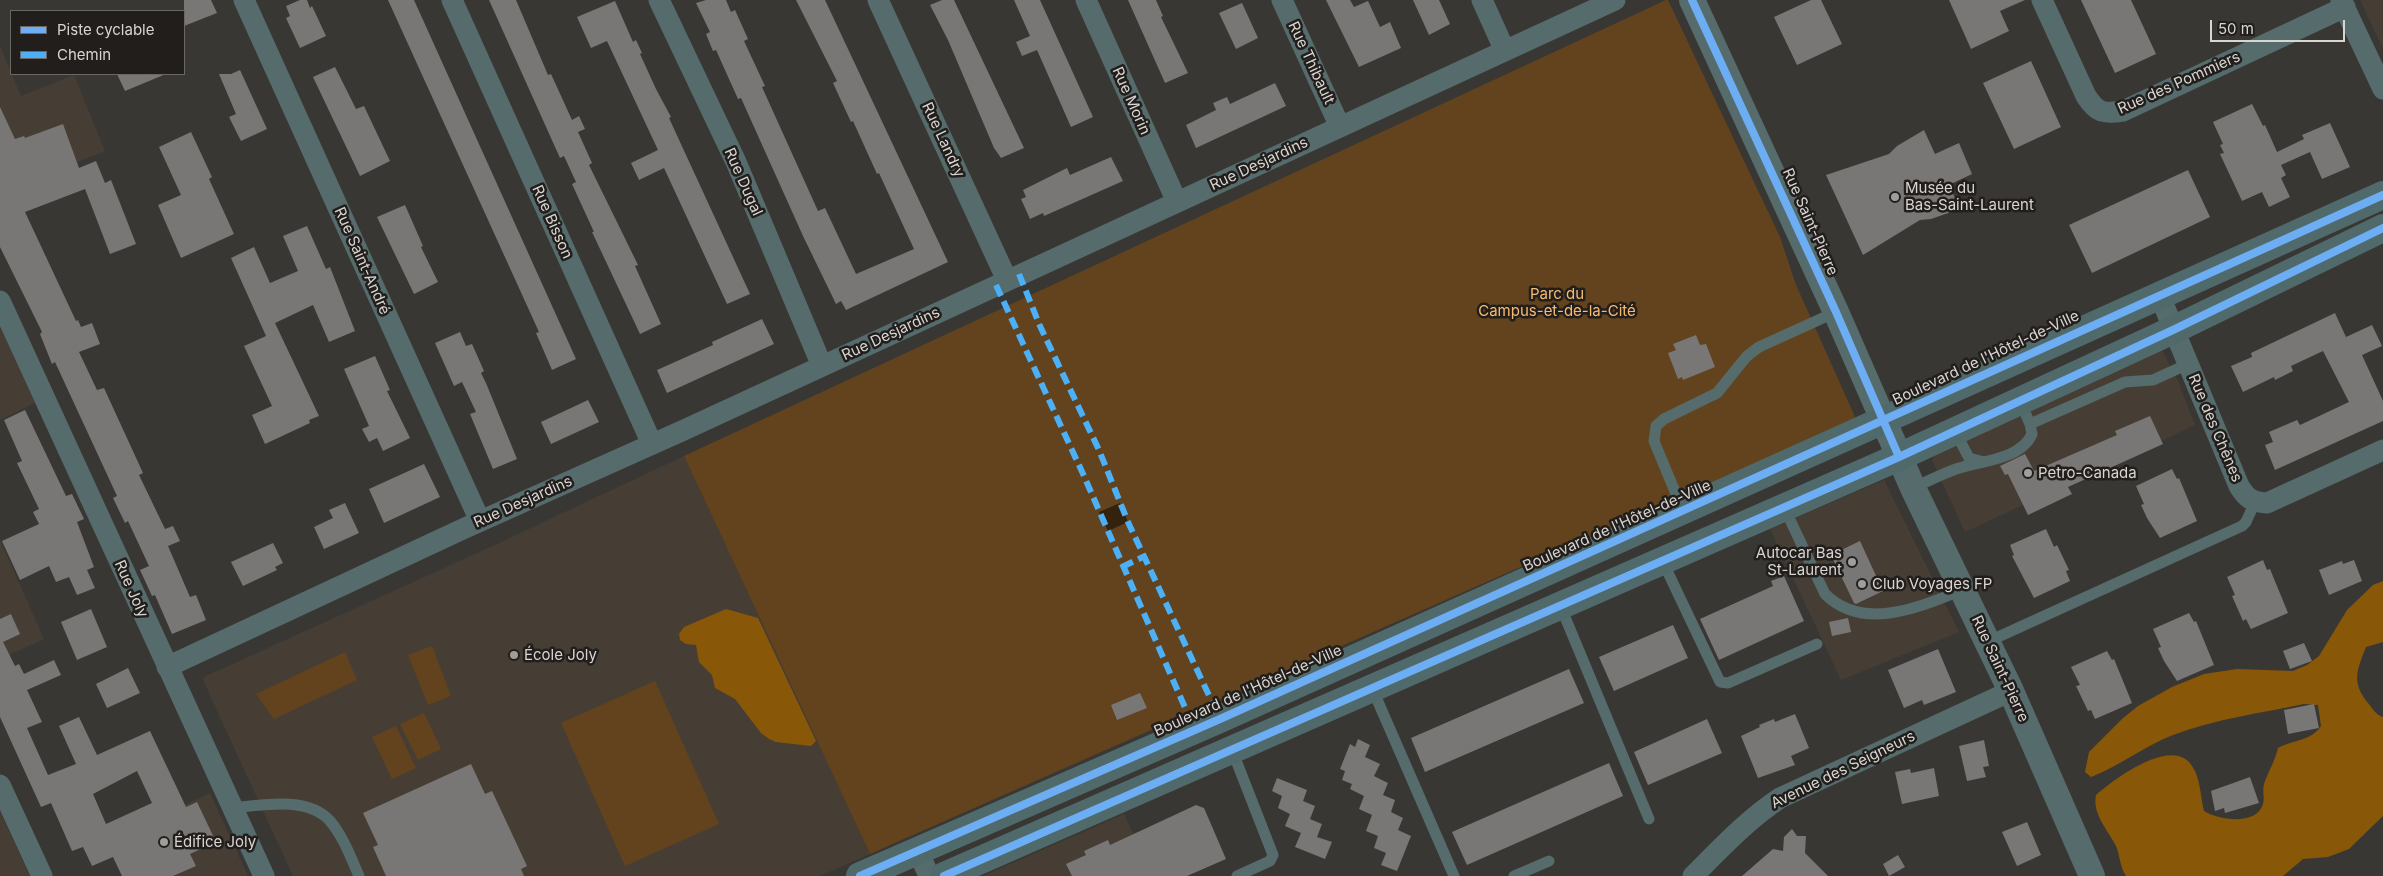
<!DOCTYPE html>
<meta charset="utf-8">
<style>
body{margin:0}
#map{position:relative;width:2383px;height:876px;overflow:hidden;background:#393734;font-family:Inter,sans-serif}
canvas{display:block}
.legend{position:absolute;left:10px;top:10px;width:175px;height:65px;box-sizing:border-box;background:#211e1c;border:1px solid #6a6765;margin:0;padding:6px 9px;list-style:none;font-size:15px;color:#d8d5d2}
.legend li{display:flex;align-items:center;gap:10px;height:25px}
.legend b{width:25px;border:1px solid #6a6765}
.scale{position:absolute;left:2210px;top:20px;width:135px;height:22px;box-sizing:border-box;border:2px solid #d8d5d2;border-top:0;padding-left:6px;font-size:15px;line-height:18px;white-space:nowrap;color:#d8d5d2;-webkit-text-stroke:4px #211e1c;paint-order:stroke}
</style>
<div id="map">
<canvas width="2383" height="876"></canvas>
<ul class="legend">
<li><b style="height:6px;background:#6dadf4"></b>Piste cyclable</li>
<li><b style="height:6px;background:#4cb0f7"></b>Chemin</li>
</ul>
<div class="scale">50 m</div>
</div>
<script>
const c = document.querySelector('canvas').getContext('2d');
c.lineJoin = 'round';
function fillPath(path, color) { c.fillStyle = color; c.fill(path, 'evenodd'); }
function strokePath(path, color, width, dash) { c.strokeStyle = color; c.lineWidth = width; c.lineCap = dash ? 'butt' : 'round'; c.setLineDash(dash || []); c.stroke(path); }
function write(font, color, halo, rows, align = 'center') {
  c.font = font + ' Inter,sans-serif'; c.lineWidth = 5; c.setLineDash([]); c.textBaseline = 'middle'; c.strokeStyle = halo; c.fillStyle = color; for (const [text, x, y, turn = 0] of rows) {
    c.save(); c.translate(x, y); c.rotate((+turn || 0) * Math.PI / 180); c.textAlign = isNaN(turn) ? turn : align; if (halo) c.strokeText(text, 0, 0); c.fillText(text, 0, 0); c.restore();
  }
}
const built = new Path2D(`
 M2360,0H2383V49Z
 M0,46L21,96L74,75L105,151L0,192Z
 M0,326L35,403L0,420Z
 M2161,349L2178,381L2195,425L1965,532L1932,460L1934,455Z
 M684,456L870,854L820,876H293L203,680L204,677L497,544Z
 M1884,480L1959,632L1841,680L1770,529Z
 M0,540L44,639L0,659Z
 M210,793L248,876H155L134,828Z
 M0,811L23,861L30,876H0Z
 M1124,814L1153,876H983Z`);
const green = new Path2D(`
 M1666,0H1668L1780,237L1796,285L1856,419L870,854L684,456Z
 M432,646L451,696L428,705L408,655Z
 M345,652L357,680L274,719L256,694Z
 M655,681L719,824L625,866L561,723Z
 M424,713L441,749L418,760L400,724Z
 M396,726L416,768L392,779L372,737Z`);
const forest = new Path2D(`
 M2383,581V642L2366,647C2357,670 2351,682 2368,703C2373,709 2376,715 2383,717V816L2349,849L2328,857L2303,859L2283,876H2126C2120,867 2120,856 2116,846C2108,830 2092,814 2096,795C2114,779 2173,735 2192,766C2201,779 2200,796 2204,811C2218,820 2257,826 2263,804C2265,798 2262,791 2264,784C2268,772 2275,761 2278,748C2293,740 2311,741 2321,726L2318,705L2304,704C2261,713 2215,719 2173,735C2144,746 2120,766 2091,777L2085,772L2089,752L2123,718L2138,706L2172,687L2204,674L2237,669L2293,671L2307,665L2319,656L2347,610L2373,585Z
 M726,609L758,618L816,741L811,746L776,742L769,739L761,733L735,699L715,688L712,675L699,662L696,645L686,644L680,640L679,634L684,627Z`);
const water = new Path2D(`
 M1120,503L1128,522L1108,531L1099,512Z`);
const building = new Path2D(`
 M184,0H211L217,13L184,26Z
 M300,0H307L310,8L312,6L326,36L300,48L286,18L290,16L286,6Z
 M388,0H414L576,359L552,370L536,333L539,332Z
 M489,0H516L548,75L551,74L572,120L579,116L585,129L578,132L592,163L589,165L638,265L635,266L661,324L640,334L592,232H594L572,184L576,182L564,156L560,158Z
 M706,0H726L731,12L735,10L748,39L744,41L765,86L762,87L818,211L825,208L856,274L914,249L879,173L877,174L853,121L851,122L833,83L837,81L796,0H825L948,262L846,310L841,301L836,304L803,236L741,98L738,99L716,50L713,51L706,34L710,32L696,3Z
 M942,0H954L1024,148L1001,158L994,148L948,40L930,5Z
 M1014,0H1040L1093,117L1071,127L1037,50L1022,56L1016,42L1030,36Z
 M1128,0H1156L1163,16L1161,17L1188,73L1165,83Z
 M1326,0H1350L1354,7L1368,1L1380,27L1390,22L1401,48L1359,67Z
 M1413,0H1439L1450,24L1429,35Z
 M1811,0H1821L1842,44L1797,65L1774,17Z
 M1949,0H2025L2000,11L2009,31L1971,49Z
 M2081,0H2131L2156,54L2115,73Z
 M615,1L633,42L636,40L642,53L640,54L656,89L671,117L669,118L750,294L727,304L664,168L639,180L631,163L658,150L607,41L591,48L577,17Z
 M1242,3L1258,38L1236,49L1219,13Z
 M2031,61L2061,127L2014,149L1983,83Z
 M335,67L356,109L364,106L390,161L360,176L313,77Z
 M240,70L267,129L241,141L229,117L236,114L219,74H231Z
 M117,74H166L125,91Z
 M1275,83L1286,106L1196,148L1186,125L1216,110L1213,103L1227,97L1230,104Z
 M2252,104L2263,126L2265,125L2277,152L2304,139L2302,135L2330,123L2350,167L2322,179L2310,152L2281,165L2286,175L2281,178L2290,197L2269,207L2262,192L2242,201L2220,154L2224,153L2220,145L2223,144L2213,122Z
 M0,107L15,139L24,136L25,138L63,124L79,168L96,161L105,183L111,180L136,244L110,254L85,189L25,212L76,321L78,320L81,327L92,323L100,344L79,352L97,390L104,388L143,473L139,475L165,529L173,526L180,541L168,546L190,597L196,595L206,620L172,634L155,595L152,596L140,570L149,566L128,521L125,523L113,498L117,496L55,362L52,364L40,334L42,332L0,247Z
 M1924,130L1935,154L1959,143L1972,174L1949,185L1960,209L1931,219L1920,220L1863,255L1826,175L1889,154L1897,146Z
 M191,132L212,177L209,179L234,234L181,258L158,205L181,195L159,147Z
 M1111,157L1123,181L1044,216L1043,213L1030,219L1021,199L1026,197L1023,190L1067,168L1070,175Z
 M2188,170L2210,217L2092,273L2069,225Z
 M405,205L423,246L421,247L438,282L414,294L377,217Z
 M307,226L326,269L330,267L355,331L329,342L313,305L275,323L319,416L309,420L310,423L265,444L252,415L272,406L244,346L266,336L231,258L254,247L270,283L298,271L283,236Z
 M2335,313L2346,337L2372,325L2382,346L2362,355L2383,401V421L2275,470L2265,445L2273,442L2269,432L2297,420L2300,425L2349,402L2323,351L2291,366L2293,371L2275,380L2274,377L2243,392L2231,366L2252,357L2251,353Z
 M762,319L774,344L667,393L657,370L713,345L712,342Z
 M460,332L466,346L472,344L484,371L481,373L486,383L517,459L493,469L470,414L476,412L462,382L454,386L435,343Z
 M1696,335L1700,345L1706,344L1715,367L1683,380L1682,377L1678,379L1668,353L1676,350L1673,344Z
 M375,356L390,390L387,391L410,438L383,451L377,438L369,442L362,429L369,426L344,369Z
 M588,400L599,422L551,444L541,422Z
 M25,410L66,496L72,494L84,519L77,522L94,567L87,570L95,588L77,595L69,577L56,582L49,566L20,580L2,541L39,524L33,512L39,509L17,463L22,461L4,420Z
 M2150,416L2163,444L2068,487L2072,494L2028,515L2008,474L2005,475L2000,466L2025,454L2034,471L2117,435L2115,431Z
 M424,464L440,497L384,523L369,489Z
 M2172,469L2177,479L2179,478L2197,521L2160,538L2147,518L2141,505L2144,504L2136,486Z
 M345,503L359,533L324,549L314,527L333,518L329,510Z
 M2046,529L2054,547L2057,545L2069,570L2066,571L2070,581L2034,598L2012,556L2014,555L2010,545Z
 M1860,541L1883,591L1856,604L1854,603L1831,555Z
 M273,543L283,563L275,567L277,570L243,586L231,562Z
 M2263,560L2267,570L2270,569L2288,613L2251,629L2246,619L2243,621L2232,596L2235,595L2227,577Z
 M2354,560L2362,581L2329,595L2319,570L2342,561L2343,564Z
 M1784,576L1804,621L1719,660L1700,619L1773,586L1771,581Z
 M91,609L107,647L77,660L61,622Z
 M2189,613L2194,622L2196,621L2214,665L2177,681L2164,661L2158,648L2161,647L2153,629Z
 M11,614L20,634L3,642L15,666L19,664L24,674L54,660L61,675L27,690L42,722L27,728L48,775L76,764L59,726L79,717L97,755L150,731L186,807L197,802L216,842L190,854L196,866L173,876H122L113,857L92,866L83,847L72,851L51,803L41,807L0,717V619ZM137,771L152,803L106,824L93,794Z
 M1848,618L1851,632L1832,636L1829,622Z
 M1673,625L1688,658L1614,691L1599,657Z
 M2304,643L2312,661L2290,669L2283,651Z
 M1938,649L1956,692L1924,705L1922,700L1904,708L1888,670Z
 M2107,651L2112,660L2114,659L2132,703L2095,719L2091,710L2088,711L2076,686L2080,685L2071,667Z
 M128,668L140,693L107,708L96,684Z
 M1569,669L1584,703L1425,772L1411,738Z
 M1140,693L1147,708L1117,720L1111,705Z
 M2314,704L2319,728L2288,734L2284,710Z
 M1795,714L1809,748L1791,756L1795,765L1758,778L1741,736L1760,727L1759,725L1774,719L1775,722Z
 M1707,719L1722,753L1648,785L1634,752Z
 M1358,739L1370,745L1365,757L1380,764L1374,776L1388,783L1383,795L1395,800L1391,812L1403,818L1398,830L1411,836L1397,871L1381,865L1386,853L1374,848L1378,836L1366,831L1372,815L1359,809L1364,796L1350,789L1352,784L1342,780L1345,771L1340,769L1350,744L1355,747Z
 M1984,740L1989,766L1983,767L1986,777L1967,781L1959,746Z
 M1609,763L1623,796L1467,865L1452,832Z
 M471,764L485,794L492,791L527,866L521,869L524,876H386L373,847L378,845L363,813Z
 M1934,768L1939,796L1902,804L1895,772L1910,769L1911,773Z
 M2250,777L2259,803L2225,813L2224,808L2215,811L2211,791Z
 M1277,778L1307,790L1303,801L1315,806L1310,819L1322,824L1317,837L1332,842L1325,859L1295,847L1301,833L1285,826L1290,814L1278,808L1282,796L1272,791Z
 M1196,805L1204,808L1226,859L1187,876H1072L1066,864L1086,855L1084,851L1108,840L1110,845Z
 M2027,822L2041,855L2017,866L2002,832Z
 M1792,829L1797,836H1806L1805,853L1828,876H1742L1773,849L1783,851L1784,837Z
 M1898,855L1905,867L1889,876L1883,864Z`);
const service = new Path2D(`
 M2020,401L2030,424L2125,382L2153,380L2188,364
 M1955,431L1969,458L1984,462
 M1913,488C1928,481 1942,474 1956,469C1979,461 2021,460 2032,434L2030,424
 M1784,507L1825,594C1863,632 1920,607 1962,590
 M1683,511L1654,441L1656,426L1664,419L1717,393L1747,356L1759,347L1836,312
 M1662,560L1720,682L1728,683L1817,644
 M1560,605L1649,819
 M1987,642L2242,526L2246,522L2255,502
 M1372,688L1454,876
 M1232,750L1273,855L1270,861L1237,876
 M233,808C262,805 308,796 330,821C343,836 351,858 359,876
 M1514,876L1549,861`);
const minor = new Path2D(`
 M244,0L480,521
 M452,0L652,444
 M659,0L736,162L822,366
 M878,0L1007,280
 M1086,0L1177,202
 M1282,0L1340,127
 M1482,0L1505,51
 M2042,0L2086,96C2097,113 2103,114 2123,111L2345,7
 M2341,0L2383,89
 M2159,294L2239,486C2247,499 2252,502 2267,503L2383,450
 M0,301L264,876
 M167,667L465,528L684,430L1615,0
 M0,785L42,876
 M918,851L929,876
 M1693,876C1721,848 1747,820 1780,798L2011,691`);
const tertiary = new Path2D(`
 M1692,0L1836,312L1913,488L2011,691L2092,876`);
const secondary = new Path2D(`
 M860,876L1220,719L2383,195
 M944,876L1899,457L2173,330L2383,228`);
const quiet = new Path2D(`
 M1019,274L1040,326L1099,450L1128,522L1220,719
 M996,285L1084,476L1190,719
 M1122,567L1145,556`);
const cycleway = new Path2D(`
 M1692,0L1836,312L1899,457
 M860,876L1220,719L2383,195
 M944,876L1899,457L2173,330L2383,228`);
const markers = [
 [1895,197,5,"#a09e9b"],
 [2028,473,5,"#a09e9b"],
 [1852,562,5,"#a09e9b"],
 [1862,584,5,"#a09e9b"],
 [514,655,5,"#a09e9b"],
 [164,842,5,"#a09e9b"]
];
const streetNames = [
 ["Rue Thibault",1311,63,65],
 ["Rue des Pommiers",2179,83,-24],
 ["Rue Morin",1131,101,66],
 ["Rue Landry",943,140,65],
 ["Rue Desjardins",1259,164,-25],
 ["Rue Dugal",743,182,66],
 ["Rue Bisson",552,222,66],
 ["Rue Saint-Pierre",1810,222,66],
 ["Rue Saint-André",362,261,66],
 ["Rue Desjardins",891,334,-25],
 ["Boulevard de l'Hôtel-de-Ville",1986,358,-25],
 ["Rue des Chênes",2215,428,67],
 ["Rue Desjardins",523,502,-24],
 ["Boulevard de l'Hôtel-de-Ville",1617,526,-24],
 ["Rue Joly",131,589,66],
 ["Rue Saint-Pierre",2000,669,65],
 ["Boulevard de l'Hôtel-de-Ville",1248,691,-24],
 ["Avenue des Seigneurs",1843,770,-26]
];
const poiNames = [
 ["Musée du",1905,188],
 ["Bas-Saint-Laurent",1905,205],
 ["Petro-Canada",2038,473],
 ["Autocar Bas",1842,553,"right"],
 ["St-Laurent",1842,570,"right"],
 ["Club Voyages FP",1872,584],
 ["École Joly",524,655],
 ["Édifice Joly",174,842]
];
const parkNames = [
 ["Parc du",1557,294],
 ["Campus-et-de-la-Cité",1557,311]
];
fillPath(built, '#463e35');
fillPath(green, '#62431d');
fillPath(forest, '#885708');
fillPath(water, '#33220d');
fillPath(building, '#797775');
strokePath(service, '#566c6c', 11);
strokePath(minor, '#566c6c', 21);
strokePath(tertiary, '#566c6c', 26);
strokePath(secondary, '#506a6b', 28);
strokePath(quiet, '#4cb0f7', 6, [12, 6]);
strokePath(cycleway, '#6dadf4', 8);
for (const [x, y, r, color] of markers) { const dot = new Path2D(); dot.arc(x, y, r, 0, 2 * Math.PI); c.fillStyle = color; c.fill(dot); strokePath(dot, '#211e1c', 2); }
write('15px', '#d8d5d2', '#211e1c', streetNames);
write('15px', '#d8d5d2', '#211e1c', poiNames, 'left');
write('15px', '#f9bb72', '#211e1c', parkNames);
</script>
